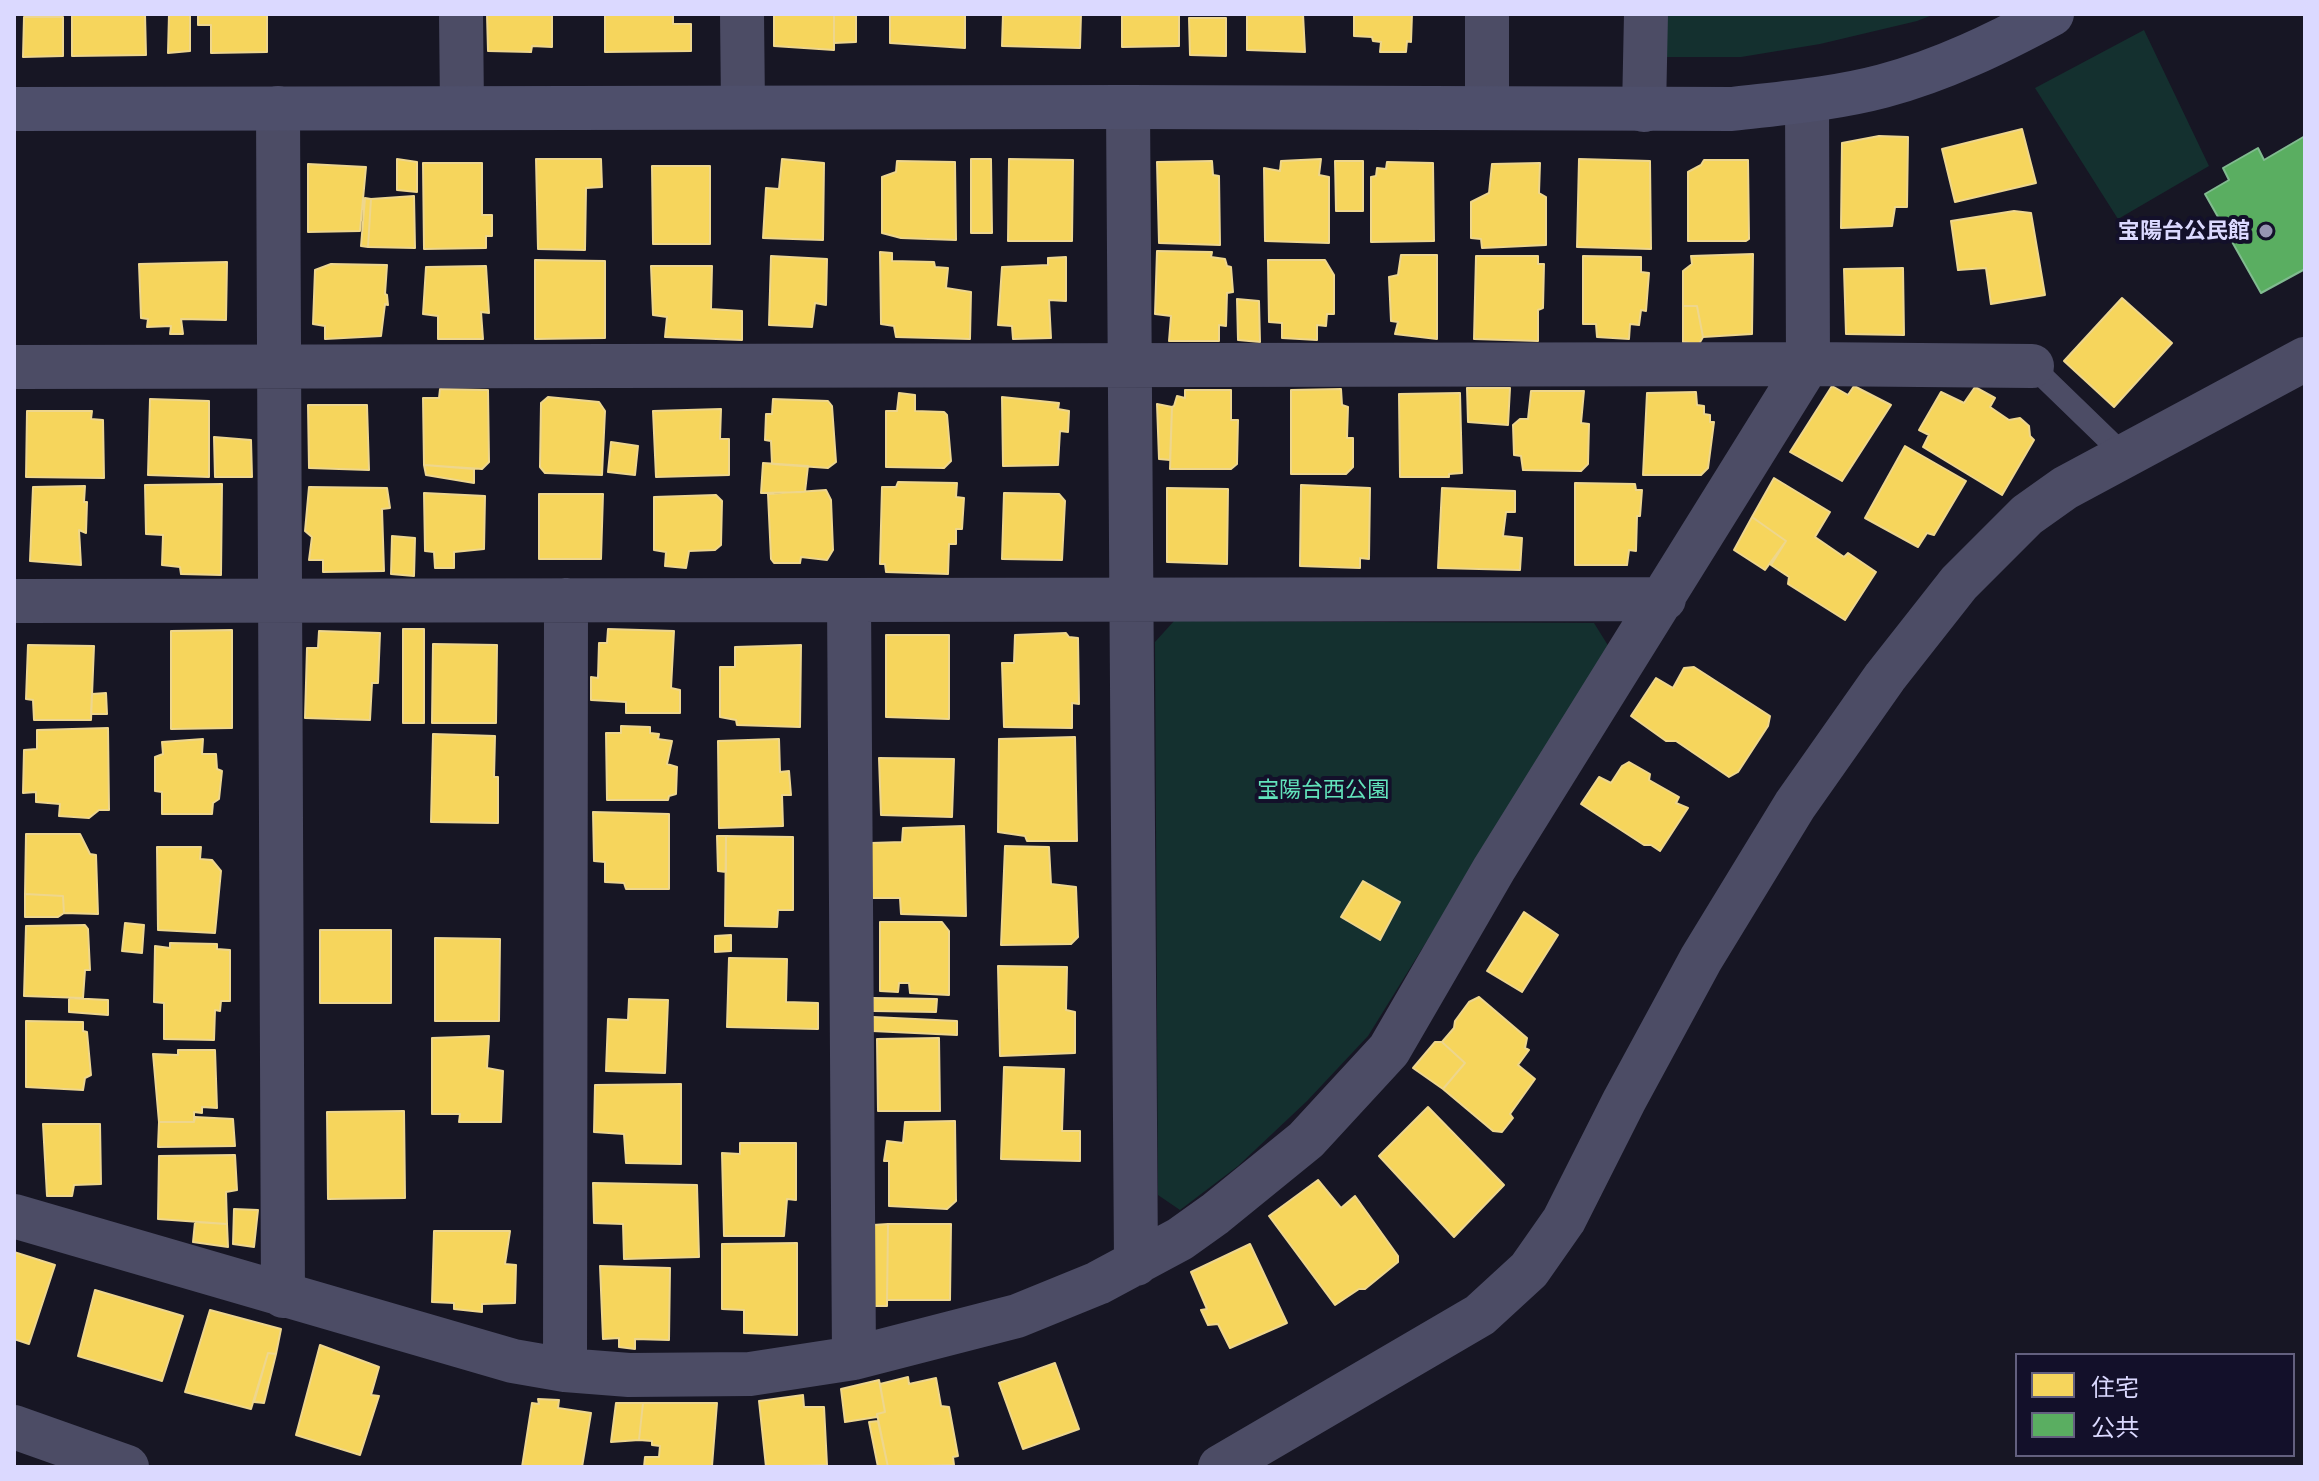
<!DOCTYPE html>
<meta charset="utf-8">
<style>
body{margin:0}
#map{position:relative;width:2319px;height:1481px;overflow:hidden;background:#171624;font-family:Lato,"Noto Sans JP",sans-serif}
canvas{display:block}
.frame{position:absolute;inset:0;border:16px solid #dbd9ff;pointer-events:none}
.legend{position:absolute;left:2015px;top:1353px;width:280px;height:104px;box-sizing:border-box;background:#13102a;border:2px solid #63607f;margin:0;padding:10px 14px;list-style:none;font-size:24px;color:#dbd9ff}
.legend li{display:flex;align-items:center;gap:16px;height:40px}
.legend b{width:40px;border:2px solid #63607f}
</style>
<div id="map">
<canvas width="2319" height="1481"></canvas>
<div class="frame"></div>
<ul class="legend">
<li><b style="height:22px;background:#f6d55c"></b>住宅</li>
<li><b style="height:22px;background:#5aae61"></b>公共</li>
</ul>
</div>
<script>
const c = document.querySelector('canvas').getContext('2d');
c.lineJoin = 'round';
function fillPath(path, color) { c.fillStyle = color; c.fill(path, 'evenodd'); }
function strokePath(path, color, width, dash) { c.strokeStyle = color; c.lineWidth = width; c.lineCap = dash ? 'butt' : 'round'; c.setLineDash(dash || []); c.stroke(path); }
function write(font, color, halo, rows, align = 'center') {
  c.font = font + ' Lato,"Noto Sans JP",sans-serif'; c.lineWidth = 8; c.setLineDash([]); c.textBaseline = 'middle'; c.strokeStyle = halo; c.fillStyle = color; for (const [text, x, y, turn = 0] of rows) {
    c.save(); c.translate(x, y); c.rotate((+turn || 0) * Math.PI / 180); c.textAlign = isNaN(turn) ? turn : align; if (halo) c.strokeText(text, 0, 0); c.fillText(text, 0, 0); c.restore();
  }
}
const green = new Path2D(`
 M1665,14H1935L1917,21L1820,44L1741,57H1665Z
 M2144,30L2209,166L2118,219L2035,88Z
 M1174,621L1594,623L1609,647L1368,1036L1307,1101L1238,1166L1180,1210L1158,1195L1155,642Z`);
const homes = new Path2D(`
 M72,14H145L146,55L72,56Z
 M169,14H190V51L168,53Z
 M198,14H267V52L211,53V25H198Z
 M487,14H552V47L532,46L531,52L488,51Z
 M605,14H673V24H691V51L605,52Z
 M774,14H834V50L774,46Z
 M834,14H856V42L834,43Z
 M890,14H965V48L890,43Z
 M1003,14H1081L1080,48L1002,46Z
 M1122,14H1179V46L1122,47Z
 M1247,14H1303L1305,52L1247,50Z
 M1354,14H1412L1411,42L1407,41L1406,52H1380L1381,42L1373,41L1372,37L1354,36Z
 M24,17H63V56L23,57Z
 M1189,18H1226V56L1190,55Z
 M2022,129L2036,183L1955,202L1942,149Z
 M1879,136L1908,137L1907,207H1895L1892,226L1841,228L1842,143Z
 M397,159L417,162V192L397,190Z
 M536,159H601L602,187L586,188L585,250L538,249Z
 M782,159L824,163L823,240L763,238L766,188L779,189Z
 M971,159H991L992,233H971Z
 M1009,159L1073,160L1072,241H1008Z
 M1321,159L1319,175L1329,177V243L1265,241L1264,168L1280,171L1281,161Z
 M1579,159L1650,161L1651,249L1577,247Z
 M1704,160H1748L1749,239L1746,241H1688V172L1701,165Z
 M897,161L955,162L956,240L901,238L882,233V177L896,172Z
 M1212,161L1213,175L1219,176L1220,245L1159,243L1157,162Z
 M1335,161H1363V211H1336Z
 M1387,162L1433,163L1434,241L1371,242V177L1376,176L1377,168L1386,169Z
 M423,163H482V215H492V236H486V248L424,249Z
 M1540,163L1539,193L1546,197V245L1482,248L1481,239L1471,238V202L1489,193L1492,164Z
 M308,164L366,167L360,231L308,232Z
 M652,166H710V244H653Z
 M414,196L415,248L368,247L371,199Z
 M365,198L371,199L368,247L361,246Z
 M2014,211L2031,213L2045,295L1991,304L1986,268L1958,270L1951,221Z
 M1157,251L1212,252L1211,257L1225,259L1227,266L1231,267L1233,292L1227,293L1226,326L1219,325V341H1169L1171,316L1155,314Z
 M880,252L892,253V261L934,262L935,267L948,268L946,288L971,292L970,339L896,337L894,326L881,324Z
 M1753,254L1752,334L1703,337L1697,306H1683V271L1692,264L1691,256Z
 M1401,255H1437V339L1395,334L1398,322L1391,321L1389,277L1398,275Z
 M771,256L827,259L826,305L815,303L812,327L769,325Z
 M1476,256H1538V264H1544L1543,308L1538,310V341L1474,339Z
 M1583,256L1641,257V272L1649,273L1646,311L1641,310L1639,325L1630,324L1629,339L1597,337L1596,324H1583Z
 M1066,257V301L1049,300L1051,338L1013,339L1012,326L998,325L1002,267L1048,265V258Z
 M535,260L605,261V338L535,339Z
 M1268,260H1325L1334,275V314H1327L1326,326L1317,325V340L1282,338V323L1269,322Z
 M227,262L226,320L181,319L183,334H170L171,326L147,327L148,319L141,318L139,264Z
 M331,264L387,265L385,294L387,295L388,305L385,304L381,336L325,339V326L313,324L315,270Z
 M486,266L489,313L481,312L483,339H438V316L423,314L426,267Z
 M651,266H712L711,309L742,311V340L665,337L667,317L653,315Z
 M1903,268L1904,335L1846,334L1844,269Z
 M2122,298L2172,343L2114,407L2064,361Z
 M1237,299L1259,301L1260,342L1238,340Z
 M1683,306H1697L1703,337L1699,344L1683,342Z
 M1832,386L1848,395L1854,386L1891,405L1842,481L1790,452Z
 M1975,387L1995,398L1990,407L2009,420L2020,418L2029,426L2030,436L2034,440L2002,495L1923,447L1929,435L1919,430L1941,392L1964,403Z
 M1467,388H1510L1508,425L1468,422Z
 M440,389L488,390L489,462L482,469L424,465L423,398H439Z
 M1341,389L1342,405L1348,407L1347,438H1353V467L1346,474H1291V390Z
 M1185,390H1231V420H1238L1237,464L1231,469H1170L1172,407L1174,406L1177,396L1185,398Z
 M1531,391H1584L1581,423L1589,424L1588,464L1581,471L1523,470L1521,456L1514,455L1513,425L1520,419H1528Z
 M1696,392L1697,405L1704,406V414L1710,415V422H1714L1708,468L1701,475H1643L1647,393Z
 M899,393L915,395V411L944,412L947,415L951,461L944,468L886,467V411H897Z
 M1460,393L1462,473L1449,474V477H1400L1399,394Z
 M548,397L599,402L605,411L602,475L545,473L540,467L541,403Z
 M1002,397L1059,403L1058,409L1069,411L1068,432L1060,431L1058,465L1003,466Z
 M150,399L209,401V477L148,475Z
 M773,399L828,401L832,406L836,462L828,468L772,464L771,441L765,440L766,414H772Z
 M1157,404L1172,407L1170,460L1159,459Z
 M308,405H367L369,470L309,468Z
 M721,409L720,439H729V475L656,477L653,411Z
 M27,411H92L91,419L103,420L104,478L26,477Z
 M214,437L251,440L252,477H215Z
 M611,442L638,446L635,475L608,472Z
 M1905,446L1966,481L1934,535L1927,533L1918,547L1865,518Z
 M763,463L808,466L805,492L761,493Z
 M424,465L474,469V483L426,475Z
 M1774,478L1830,512L1815,537L1844,557L1848,553L1876,572L1845,620L1788,584L1789,577L1771,565L1786,541L1752,517Z
 M898,482L957,483L956,497L964,498L962,529H956V544H949L948,574L886,572L885,564H880L882,487H896Z
 M1575,483L1635,484L1636,490H1642L1640,516H1637L1636,551L1629,550L1627,565H1575Z
 M222,484L221,575L181,574L180,567L162,565L163,535L146,534L145,485Z
 M1301,485L1370,488L1369,559L1360,558V568L1300,566Z
 M85,486L84,502H87L86,533L79,530L81,565L30,561L33,487Z
 M309,487L387,488L390,508L382,509L384,571L323,572V560H309L312,537L305,531Z
 M1167,488L1228,489L1227,564L1167,562Z
 M1442,488L1515,491V512H1506L1503,536L1522,538L1520,570L1438,568Z
 M826,490L831,500L833,550L827,560L801,557L800,563H774L771,559L768,494Z
 M424,493L485,496L484,549L454,552V568H435L434,552L425,551Z
 M1004,493L1059,494L1065,501L1062,560L1002,559Z
 M539,494H603L601,559H539Z
 M716,495L722,501L721,545L715,550L689,551L686,568L665,566L666,552L654,550V497Z
 M1752,517L1786,541L1765,570L1734,550Z
 M392,536L415,538L414,576L391,574Z
 M403,629H424V723H403Z
 M608,629L674,631L671,688L680,690V713H626V702L591,700V677L598,678L599,643H607Z
 M232,630V728L171,729V631Z
 M319,631L380,633L378,683H372L370,720L305,718L307,648H318Z
 M1066,633L1069,637L1078,638L1079,704L1072,703V728L1004,727L1002,663H1014L1015,635Z
 M886,635H949V719L886,717Z
 M433,644L497,645L496,723H432Z
 M28,645L94,646L91,720H34L33,700L26,699Z
 M801,645L800,727L737,725L736,720L720,717V667H735V647Z
 M1694,667L1770,716L1768,726L1738,772L1729,777L1676,741H1666L1631,716L1656,678L1673,688L1684,668Z
 M106,693L107,714H91L92,694Z
 M621,726L650,727V733L659,734L658,739L672,741L667,764L677,767L676,794L669,796L668,800H607L606,733H621Z
 M108,728L109,810H99L89,818L59,816L60,804L36,802V792L23,793L24,750L37,749V730Z
 M433,734L495,736L494,777H498V823L431,822Z
 M1075,737L1077,841H1027L1025,836L998,832L999,739Z
 M203,739L202,754H216L217,769L222,771L219,799L213,803L212,814H162V792L155,791V757L163,754L162,742Z
 M779,739L780,772L789,771L791,795H782L783,826L719,828L718,741Z
 M879,758L954,759L952,817L881,815Z
 M1629,762L1650,774L1649,780L1679,797L1676,803L1688,808L1660,851L1651,845H1644L1581,804L1599,777L1611,783L1622,766Z
 M593,812L669,814V889H626L624,883L605,882V862L594,861Z
 M964,826L966,916L901,914L900,898H872L871,843L902,842L903,828Z
 M26,834H80L90,854L96,855L98,914L64,913L63,896L25,894Z
 M717,836H726V872L718,871Z
 M726,836L793,837V910H778L777,927L725,926Z
 M1005,846L1049,847L1051,884L1076,887L1078,937L1071,944L1001,945Z
 M157,847H201L200,859L212,860L221,871L215,933L158,930Z
 M1363,881L1400,902L1380,940L1341,917Z
 M25,894L63,896L64,913L58,917H25Z
 M1524,912L1558,935L1522,992L1487,971Z
 M880,922H942L949,931V995L910,993L909,983H899L898,992L880,991Z
 M125,923L144,925L142,953L122,951Z
 M85,925L88,929L90,970H85L83,998L24,996L26,926Z
 M320,930H391V1003H320Z
 M731,935V951L715,952V936Z
 M435,938L500,939L499,1021H435Z
 M170,943L217,944V949L230,950V1001H221L220,1011L215,1010L214,1040L164,1039V1003L154,1002L155,946L170,948Z
 M729,958L787,959L786,1002L818,1003V1029L727,1027Z
 M998,966L1067,967L1066,1010L1075,1012V1053L1000,1056Z
 M1479,997L1527,1038L1525,1048L1529,1050L1518,1065L1535,1079L1510,1114L1513,1118L1502,1132L1493,1131L1443,1089L1465,1063L1442,1042L1454,1028L1455,1021L1469,1002Z
 M69,998L108,1000V1015L69,1012Z
 M873,998L937,999L936,1012L873,1011Z
 M629,999L668,1000L665,1073L606,1071L608,1019L628,1020Z
 M873,1017L957,1021V1035L872,1031Z
 M26,1021L83,1022V1031L87,1032L91,1075L85,1078L83,1090L26,1087Z
 M489,1036L487,1068L503,1071L501,1122H459L460,1114H432V1038Z
 M939,1038L940,1111H878L877,1039Z
 M1435,1042H1442L1465,1063L1443,1089L1413,1068Z
 M178,1050H215L217,1108L202,1107V1113L194,1112V1122H159L153,1054L178,1055Z
 M1004,1067L1064,1069L1062,1131H1080V1161L1001,1159Z
 M681,1084V1164L626,1163L624,1134L594,1132L595,1085Z
 M1428,1107L1504,1185L1454,1237L1379,1156Z
 M404,1111L405,1198L328,1199L327,1112Z
 M195,1117L233,1119L235,1146L158,1147L159,1122H194Z
 M955,1121L956,1201L947,1209L889,1206V1161H884L887,1141L903,1143L905,1122Z
 M43,1124H100L101,1184L74,1185L72,1196H47Z
 M740,1143H796V1200L787,1199L784,1236H724L722,1153L740,1154Z
 M235,1155L237,1190L226,1192L227,1224L158,1219L159,1156Z
 M1318,1180L1341,1208L1355,1196L1398,1256V1262L1365,1289H1359L1335,1305L1269,1216Z
 M593,1183L697,1185L699,1257L624,1259L623,1224L594,1223Z
 M234,1209L258,1210L254,1247L233,1244Z
 M195,1222L227,1224L228,1247L193,1242Z
 M888,1224H951L950,1300H887Z
 M888,1224L887,1306H872L873,1225Z
 M434,1231H510L505,1264L516,1265L515,1303L482,1304V1312L454,1309V1303L432,1302Z
 M797,1243V1335L744,1333V1310L722,1309V1244Z
 M1250,1244L1287,1323L1230,1348L1218,1324L1208,1325L1201,1310L1207,1309L1191,1272Z
 M14,1252L55,1265L29,1344L14,1339Z
 M600,1266L670,1268L669,1340L635,1339V1349L619,1347V1338L603,1339Z
 M95,1290L183,1316L162,1381L78,1356Z
 M210,1310L281,1329L276,1354L268,1353L251,1409L185,1392Z
 M320,1345L379,1367L371,1395L379,1396L360,1455L296,1435Z
 M268,1353L276,1354L264,1403L254,1402Z
 M1055,1363L1079,1429L1023,1449L999,1383Z
 M908,1377L909,1384L936,1378L941,1406L949,1407L958,1456L953,1457L954,1465L888,1467L877,1414L885,1412L880,1384Z
 M879,1380L885,1412L877,1414V1417L845,1422L841,1389Z
 M803,1395L804,1407H824L827,1465L766,1467L759,1401Z
 M538,1399L559,1400L558,1408L591,1413L582,1467H522L532,1403L539,1404Z
 M616,1403H643L639,1440L611,1442Z
 M643,1403H717L712,1466L644,1467L645,1457H659L660,1446L652,1445V1441L639,1440Z
 M878,1421L888,1467H878L869,1422Z`);
const public = new Path2D(`
 M2305,136V269L2261,293L2205,194L2229,180L2223,168L2258,148L2264,160Z`);
const lane = new Path2D(`
 M2032,366L2126,457`);
const street = new Path2D(`
 M461,14L462,108
 M742,14L743,107
 M1487,14V108
 M1128,107L1136,1264
 M278,108L283,1296
 M1644,110L1646,14
 M14,367L1808,364L2032,366
 M849,600L854,1358
 M14,601L1664,599
 M14,1216L513,1361L565,1370L629,1375L750,1374L854,1358L1017,1316L1098,1283L1180,1239L1215,1214L1306,1140L1389,1050L1494,869L1808,364L1807,101
 M565,1370L566,600
 M14,1427L127,1467
 M1220,1467L1480,1315L1529,1270L1564,1220L1624,1101L1701,959L1795,805L1885,677L1959,583L2027,515L2065,488L2305,359`);
const secondary = new Path2D(`
 M14,109L1128,107L1732,109C1783,103 1834,99 1883,86C1943,70 1998,43 2052,14`);
const markers = [
 [2266,231,8,"#9695b2"]
];
const poiNames = [
 ["宝陽台公民館",2250,231]
];
const parkNames = [
 ["宝陽台西公園",1323,790]
];
fillPath(green, '#14302f');
fillPath(homes, '#f6d55c');
strokePath(homes, '#eed68d', 2);
fillPath(public, '#5aae61');
strokePath(public, '#81bb90', 2);
strokePath(lane, '#4c4c65', 22);
strokePath(street, '#4c4c65', 44);
strokePath(secondary, '#4e4f6b', 44);
for (const [x, y, r, color] of markers) { const dot = new Path2D(); dot.arc(x, y, r, 0, 2 * Math.PI); c.fillStyle = color; c.fill(dot); strokePath(dot, '#13102a', 3); }
write('bold 22px', '#dbd9ff', '#13102a', poiNames, 'right');
write('22px', '#62e3bb', '#13102a', parkNames);
</script>
